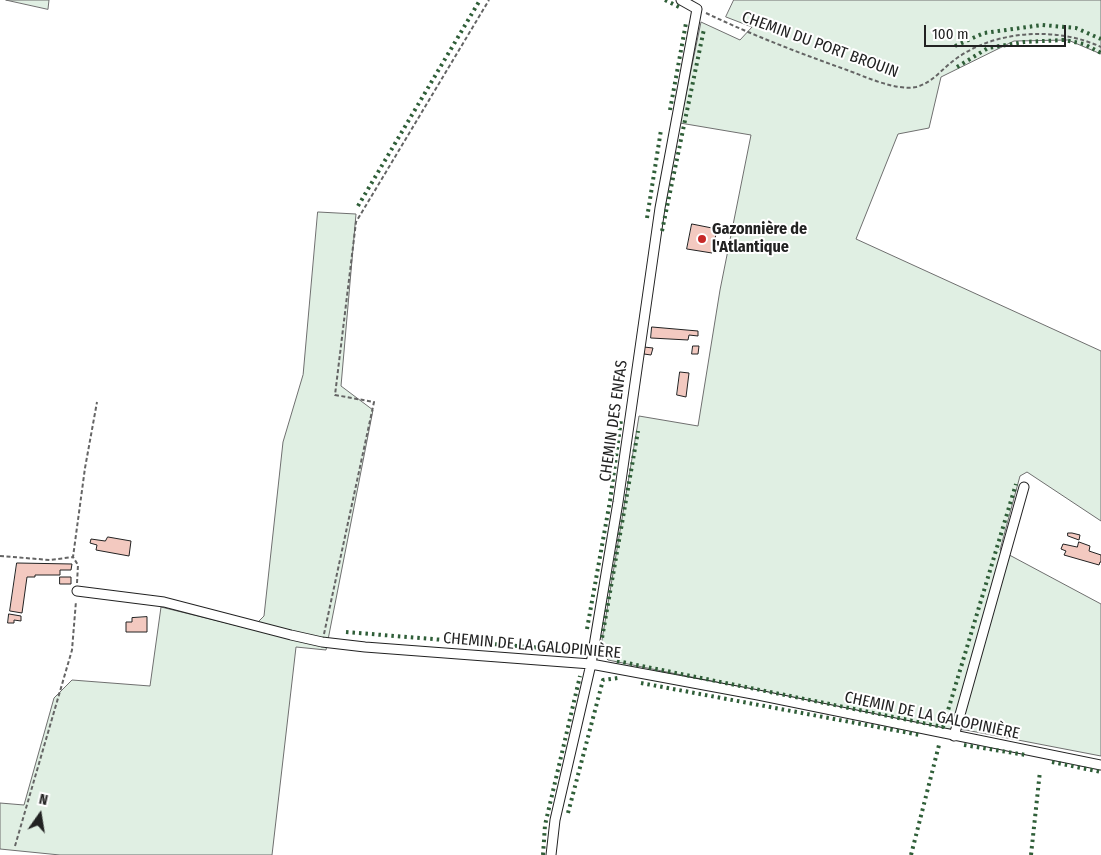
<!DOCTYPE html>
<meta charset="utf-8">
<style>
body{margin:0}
#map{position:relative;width:1101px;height:855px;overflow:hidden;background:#fff;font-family:"Fira Sans Condensed",sans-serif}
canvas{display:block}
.north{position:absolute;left:15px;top:790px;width:50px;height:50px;-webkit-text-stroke:4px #fff;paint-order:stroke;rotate:13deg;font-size:14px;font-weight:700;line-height:20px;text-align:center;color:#222}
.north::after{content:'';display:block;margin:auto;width:18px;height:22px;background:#222;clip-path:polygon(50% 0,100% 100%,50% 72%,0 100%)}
.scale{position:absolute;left:924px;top:25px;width:142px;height:22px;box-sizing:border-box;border:2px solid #222;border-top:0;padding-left:6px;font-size:15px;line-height:18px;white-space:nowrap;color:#222;-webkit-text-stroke:4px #fff;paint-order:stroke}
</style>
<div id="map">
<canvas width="1101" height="855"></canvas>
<div class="north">N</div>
<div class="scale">100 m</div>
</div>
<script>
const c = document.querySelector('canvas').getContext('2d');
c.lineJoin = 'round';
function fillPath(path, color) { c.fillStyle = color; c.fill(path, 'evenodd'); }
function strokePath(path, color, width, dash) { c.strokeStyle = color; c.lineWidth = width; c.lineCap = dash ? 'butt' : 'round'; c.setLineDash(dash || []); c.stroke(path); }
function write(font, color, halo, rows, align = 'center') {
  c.font = font + ' "Fira Sans Condensed",sans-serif'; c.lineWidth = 4; c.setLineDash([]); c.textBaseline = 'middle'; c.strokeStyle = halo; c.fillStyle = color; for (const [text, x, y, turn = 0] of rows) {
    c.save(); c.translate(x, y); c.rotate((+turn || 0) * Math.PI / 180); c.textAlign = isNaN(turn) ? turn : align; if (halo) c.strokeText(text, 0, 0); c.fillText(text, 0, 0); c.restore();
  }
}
const green = new Path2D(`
 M6,0H49L48,9Z
 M734,0H1101V54L1068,40L1014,41L941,77L929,128L898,134L856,239L1101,351V521L1027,472L1020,476L1000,550L1101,604V756L966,730L947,729L608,660L600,652L639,416L698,426L720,290L751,135L680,123L701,22L740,40L752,27L726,17Z
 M318,212L356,214L341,386L373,410L326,650L296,647L272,855H60L0,849V803L24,805L54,698L72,680L150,686L161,607L251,629L264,616L283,442L303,375Z`);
const building = new Path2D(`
 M692,224L717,229L712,253L687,249Z
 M652,327L698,331V336L689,335L688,340L651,338Z
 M693,346H699L698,354H692Z
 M644,347L653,348L651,355L644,354Z
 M680,372L689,373L686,397L677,395Z
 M1068,533H1072L1080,535L1079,540L1068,536Z
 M108,537L131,541L129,556L96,550L97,545L90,543L91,539L105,541Z
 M1079,542L1090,546L1089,551L1101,555V562H1100L1099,565L1064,555L1066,551L1061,549L1063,544L1077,547Z
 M17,563L72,564L71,570H60V575H35V577H27L22,613L10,611Z
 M60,577H71V584H60Z
 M9,614L21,616V621L14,620V623H8Z
 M147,617V632H126V622H132V618Z`);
const path = new Path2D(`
 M706,13C752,35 799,53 847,70C866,77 896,91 916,87C932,83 941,70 953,61C993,30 1056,26 1101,47
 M0,556L50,560L73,557
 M77,583L78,565L73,557L85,468L97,402
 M324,634L374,402L335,395L356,222L489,0
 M15,846L72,650L76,601`);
const street = new Path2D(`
 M77,591L164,602L291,635L322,642L365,647L591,664L758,695L1101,765
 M954,736L1024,487
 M551,855L555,820L591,664L618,502L660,208L697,9L681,0`);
const hedge = new Path2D(`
 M665,0L681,8
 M955,46L984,33L1042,25L1076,28L1101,39
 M957,67L988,48L1024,42L1064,40L1084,44L1101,53
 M670,110L686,23
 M358,206L480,0
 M647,218L661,130
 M662,231L704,29
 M587,629L610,501L621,420
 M346,632L567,650
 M601,644L638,431
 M617,661L943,727L1016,484
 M641,683L920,735
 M964,745L1026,755
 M1052,762L1101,772
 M568,813L603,680L618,678
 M543,855L545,825L580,676
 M911,855L939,745
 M1031,855L1040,771`);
const markers = [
 [702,239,5,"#c62828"]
];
const streetNames = [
 ["CHEMIN DU PORT BROUIN",820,45,20],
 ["CHEMIN DES ENFAS",614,421,-82],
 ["CHEMIN DE LA GALOPINIÈRE",532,646,5],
 ["CHEMIN DE LA GALOPINIÈRE",932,716,12]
];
const poiNames = [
 ["Gazonnière de",712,230],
 ["l'Atlantique",712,248]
];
fillPath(green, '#e0efe3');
strokePath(green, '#6f6f6f', 1);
fillPath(building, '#f3c9c0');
strokePath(building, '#222', 1);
strokePath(street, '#222', 11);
strokePath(path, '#646464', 2, [4, 2.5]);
strokePath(street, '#fff', 9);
strokePath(hedge, '#2f5e38', 4, [2.5, 4]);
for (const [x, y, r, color] of markers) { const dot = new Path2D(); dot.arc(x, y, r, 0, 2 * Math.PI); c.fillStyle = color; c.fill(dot); strokePath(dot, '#fff', 2); }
write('16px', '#222', '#fff', streetNames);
write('bold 16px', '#222', '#fff', poiNames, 'left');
</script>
